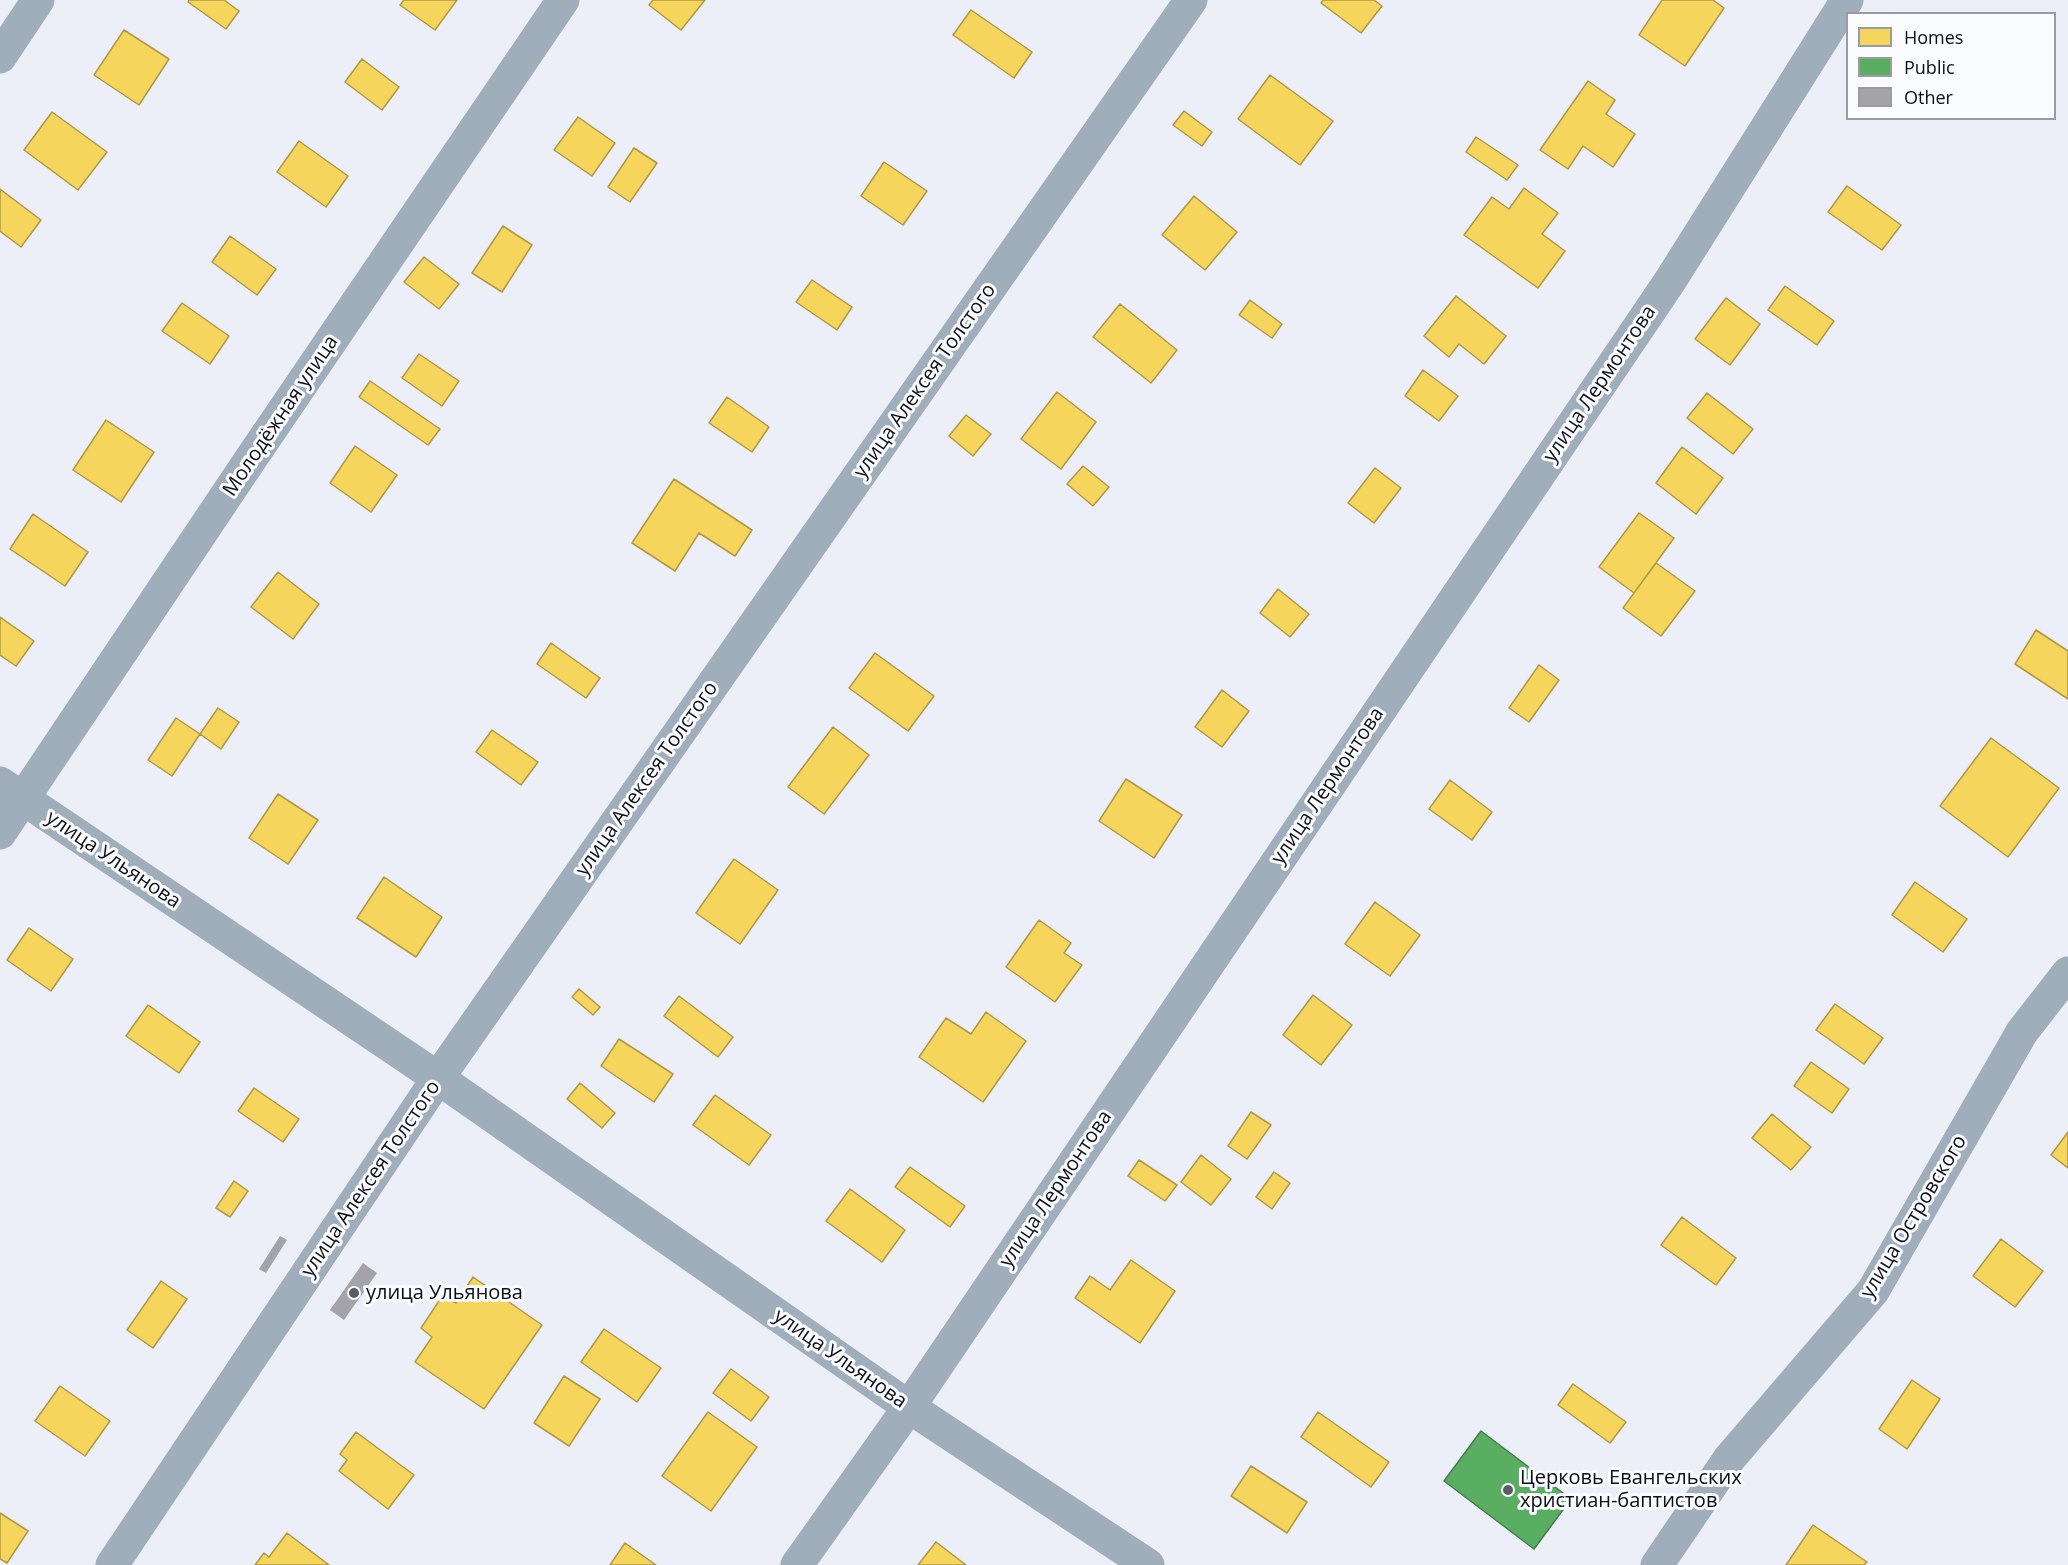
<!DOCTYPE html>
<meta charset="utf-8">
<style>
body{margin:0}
#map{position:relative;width:2068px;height:1565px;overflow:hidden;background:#eceff7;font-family:"Open Sans",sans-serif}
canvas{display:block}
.legend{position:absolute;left:1846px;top:12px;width:210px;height:108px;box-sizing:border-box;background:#f9fbff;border:2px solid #9a9ca1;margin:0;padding:8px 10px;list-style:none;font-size:18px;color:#0c0e14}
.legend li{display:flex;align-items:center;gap:12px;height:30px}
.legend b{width:30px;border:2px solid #9a9ca1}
</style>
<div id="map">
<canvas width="2068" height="1565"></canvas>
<ul class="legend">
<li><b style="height:16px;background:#f6d55c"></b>Homes</li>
<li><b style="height:16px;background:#5aae61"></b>Public</li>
<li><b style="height:16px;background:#a3a3a9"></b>Other</li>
</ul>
</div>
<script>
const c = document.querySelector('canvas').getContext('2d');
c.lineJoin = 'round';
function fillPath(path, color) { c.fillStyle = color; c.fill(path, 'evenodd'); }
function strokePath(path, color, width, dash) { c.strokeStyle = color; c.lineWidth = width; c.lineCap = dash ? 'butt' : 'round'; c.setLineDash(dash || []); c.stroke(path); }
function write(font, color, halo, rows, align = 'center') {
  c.font = font + ' "Open Sans",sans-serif'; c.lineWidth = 6; c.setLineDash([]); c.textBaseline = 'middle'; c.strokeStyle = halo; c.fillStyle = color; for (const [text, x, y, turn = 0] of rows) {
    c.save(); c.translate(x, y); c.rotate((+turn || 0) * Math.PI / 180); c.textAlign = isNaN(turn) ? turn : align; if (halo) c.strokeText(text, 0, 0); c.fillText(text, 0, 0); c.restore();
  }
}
const homes = new Path2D(`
 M189,0H224L239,11L226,29L188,2Z
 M404,0H457L435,30L400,5Z
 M653,0H705L681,30L649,5Z
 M1323,0H1374L1382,6L1361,33L1321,3Z
 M1662,0H1713L1724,8L1685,66L1639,35Z
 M971,10L1032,52L1014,78L953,35Z
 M124,30L169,59L139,105L94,75Z
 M362,59L399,87L382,110L345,82Z
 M1270,75L1333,121L1300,165L1238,119Z
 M1588,81L1615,100L1606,114L1635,134L1613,167L1583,146L1568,169L1540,150Z
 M1184,111L1212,132L1202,146L1173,125Z
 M52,112L107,152L78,190L24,150Z
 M578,117L615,143L592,176L554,150Z
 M1476,137L1518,165L1507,180L1466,152Z
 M299,141L348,176L326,207L277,172Z
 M634,148L657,163L630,202L608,187Z
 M884,162L927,191L903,225L861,196Z
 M1847,186L1901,225L1882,250L1828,212Z
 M1524,188L1558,213L1542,234L1565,251L1538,288L1464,235L1492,197L1509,209Z
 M0,189L41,220L21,247L0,231Z
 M1194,196L1237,232L1205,270L1162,235Z
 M503,226L532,245L502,292L472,273Z
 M230,236L276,269L257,295L212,262Z
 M424,257L459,284L439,309L404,282Z
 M812,280L852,307L837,330L796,302Z
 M1785,286L1834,321L1817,345L1768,310Z
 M1456,296L1506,336L1484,364L1459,344L1449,357L1424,336Z
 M1726,298L1760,324L1730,365L1695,339Z
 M1250,300L1282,324L1272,338L1239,315Z
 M182,303L229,336L210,364L162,331Z
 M1120,304L1177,350L1151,383L1093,337Z
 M419,354L459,381L442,406L402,378Z
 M1423,370L1458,396L1439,421L1405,396Z
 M370,381L440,429L428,445L359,397Z
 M1057,392L1096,422L1061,469L1021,439Z
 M1707,393L1753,429L1733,454L1687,418Z
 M727,397L769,427L752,452L709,423Z
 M966,415L991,434L973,456L949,436Z
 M106,420L154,452L121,502L73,470Z
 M355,446L397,475L371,512L330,483Z
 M1682,447L1723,478L1696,514L1656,483Z
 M1083,466L1109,487L1093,506L1067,484Z
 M1375,468L1401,488L1374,523L1348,503Z
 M674,479L752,530L735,556L699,533L675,571L632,543Z
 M1639,513L1674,538L1634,593L1599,567Z
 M33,514L88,552L65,586L10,549Z
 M1656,563L1695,591L1661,636L1623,608Z
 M278,572L319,604L293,639L251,607Z
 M1278,589L1309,614L1290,637L1260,613Z
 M0,617L34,641L16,666L0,655Z
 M2036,630L2068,651V699L2015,664Z
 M551,643L600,678L586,698L537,664Z
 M875,653L934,696L908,731L849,688Z
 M1539,665L1559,680L1529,722L1509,708Z
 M1222,690L1249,711L1222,747L1195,727Z
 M218,708L239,722L221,749L200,734Z
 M176,718L200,734L172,776L148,760Z
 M833,727L869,755L824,814L788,787Z
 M492,730L538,762L521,785L476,752Z
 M1991,738L2059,788L2008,857L1940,806Z
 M1126,779L1182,815L1154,858L1099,821Z
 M1450,780L1492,812L1472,840L1429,809Z
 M278,794L318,820L288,864L249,838Z
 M734,859L778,890L740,944L696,913Z
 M384,877L442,917L416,957L357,918Z
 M1915,882L1967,919L1943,952L1892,915Z
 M1375,902L1420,935L1390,976L1345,944Z
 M1039,920L1071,943L1064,953L1082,965L1055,1002L1006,967Z
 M29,928L73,959L51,991L7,960Z
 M579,989L600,1007L593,1015L572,997Z
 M1313,995L1352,1025L1321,1065L1283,1035Z
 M679,996L733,1037L718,1057L664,1016Z
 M1835,1004L1883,1038L1864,1064L1816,1030Z
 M148,1005L200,1042L179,1073L126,1036Z
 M986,1012L1026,1041L983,1102L919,1057L946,1018L971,1034Z
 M619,1039L673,1074L654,1102L601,1066Z
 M1811,1062L1849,1089L1832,1113L1794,1086Z
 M580,1083L615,1113L602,1128L567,1099Z
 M254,1088L299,1119L283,1142L238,1111Z
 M715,1095L771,1135L749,1165L693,1125Z
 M1251,1112L1271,1125L1247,1159L1228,1146Z
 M1772,1114L1811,1147L1791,1170L1752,1138Z
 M2068,1132V1168L2051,1155Z
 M1201,1155L1231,1179L1211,1205L1181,1182Z
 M1139,1160L1177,1185L1165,1201L1128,1176Z
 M910,1167L965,1206L950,1227L895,1187Z
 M1274,1172L1290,1183L1272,1209L1256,1197Z
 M234,1181L248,1191L230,1217L216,1208Z
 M850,1189L905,1230L882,1262L826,1221Z
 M1682,1217L1736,1258L1716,1285L1661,1245Z
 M2001,1239L2043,1271L2015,1307L1973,1276Z
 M1131,1260L1175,1291L1140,1343L1075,1298L1090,1276L1110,1290Z
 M473,1277L542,1325L484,1409L415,1362L432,1337L421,1328L443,1295L456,1303Z
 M161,1281L187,1299L153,1348L127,1330Z
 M604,1329L661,1368L637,1402L581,1362Z
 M731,1369L769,1397L751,1421L713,1393Z
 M564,1376L600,1399L569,1446L534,1423Z
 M1912,1380L1940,1399L1907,1449L1879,1429Z
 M1573,1384L1626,1422L1610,1443L1558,1405Z
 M60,1386L110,1421L85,1456L35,1421Z
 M708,1412L757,1447L711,1511L662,1476Z
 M1318,1412L1389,1462L1371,1487L1301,1437Z
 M356,1432L414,1475L388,1509L339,1471L347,1460L340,1454Z
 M1251,1466L1307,1502L1287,1533L1231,1496Z
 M0,1513L28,1531L7,1563L0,1559Z
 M1813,1525L1867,1562L1864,1565H1786Z
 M287,1533L329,1565H255L264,1553L269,1557Z
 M936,1542L966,1565H918Z
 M625,1543L656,1565H610Z`);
const public = new Path2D(`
 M1481,1431L1571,1499L1534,1549L1444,1481Z`);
const building = new Path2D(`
 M280,1236L287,1240L266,1273L259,1269Z
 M363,1263L377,1273L344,1320L330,1310Z`);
const minor = new Path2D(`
 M0,57L38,0
 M0,783L438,1078L909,1407L1148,1565
 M0,833L252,457L563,0
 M112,1565L438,1078L1191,0
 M797,1565L909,1407L1670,281L1847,0
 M1657,1565L1729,1459L1873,1291L2022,1032L2068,973`);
const markers = [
 [354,1293,6,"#5a5d63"],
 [1508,1490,6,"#5a5d63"]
];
const streetNames = [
 ["улица Алексея Толстого",925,381,-55],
 ["улица Лермонтова",1600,384,-56],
 ["Молодёжная улица",281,416,-56],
 ["улица Алексея Толстого",647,779,-55],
 ["улица Лермонтова",1328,786,-56],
 ["улица Ульянова",113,860,34],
 ["улица Алексея Толстого",371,1179,-56],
 ["улица Лермонтова",1056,1189,-56],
 ["улица Островского",1914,1217,-59],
 ["улица Ульянова",840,1359,35]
];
const poiNames = [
 ["улица Ульянова",366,1293],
 ["Церковь Евангельских",1520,1478],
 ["христиан-баптистов",1520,1501]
];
fillPath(homes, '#f6d55c');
strokePath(homes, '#b09946', 1.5);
fillPath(public, '#5aae61');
strokePath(public, '#437e4a', 1.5);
fillPath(building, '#a3a3a9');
strokePath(minor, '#a0aebb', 33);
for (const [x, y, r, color] of markers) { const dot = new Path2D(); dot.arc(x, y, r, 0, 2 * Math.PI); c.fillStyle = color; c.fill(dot); strokePath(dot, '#f9fbff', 2); }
write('20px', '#0c0e14', '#f9fbff', streetNames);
write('20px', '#0c0e14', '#f9fbff', poiNames, 'left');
</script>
